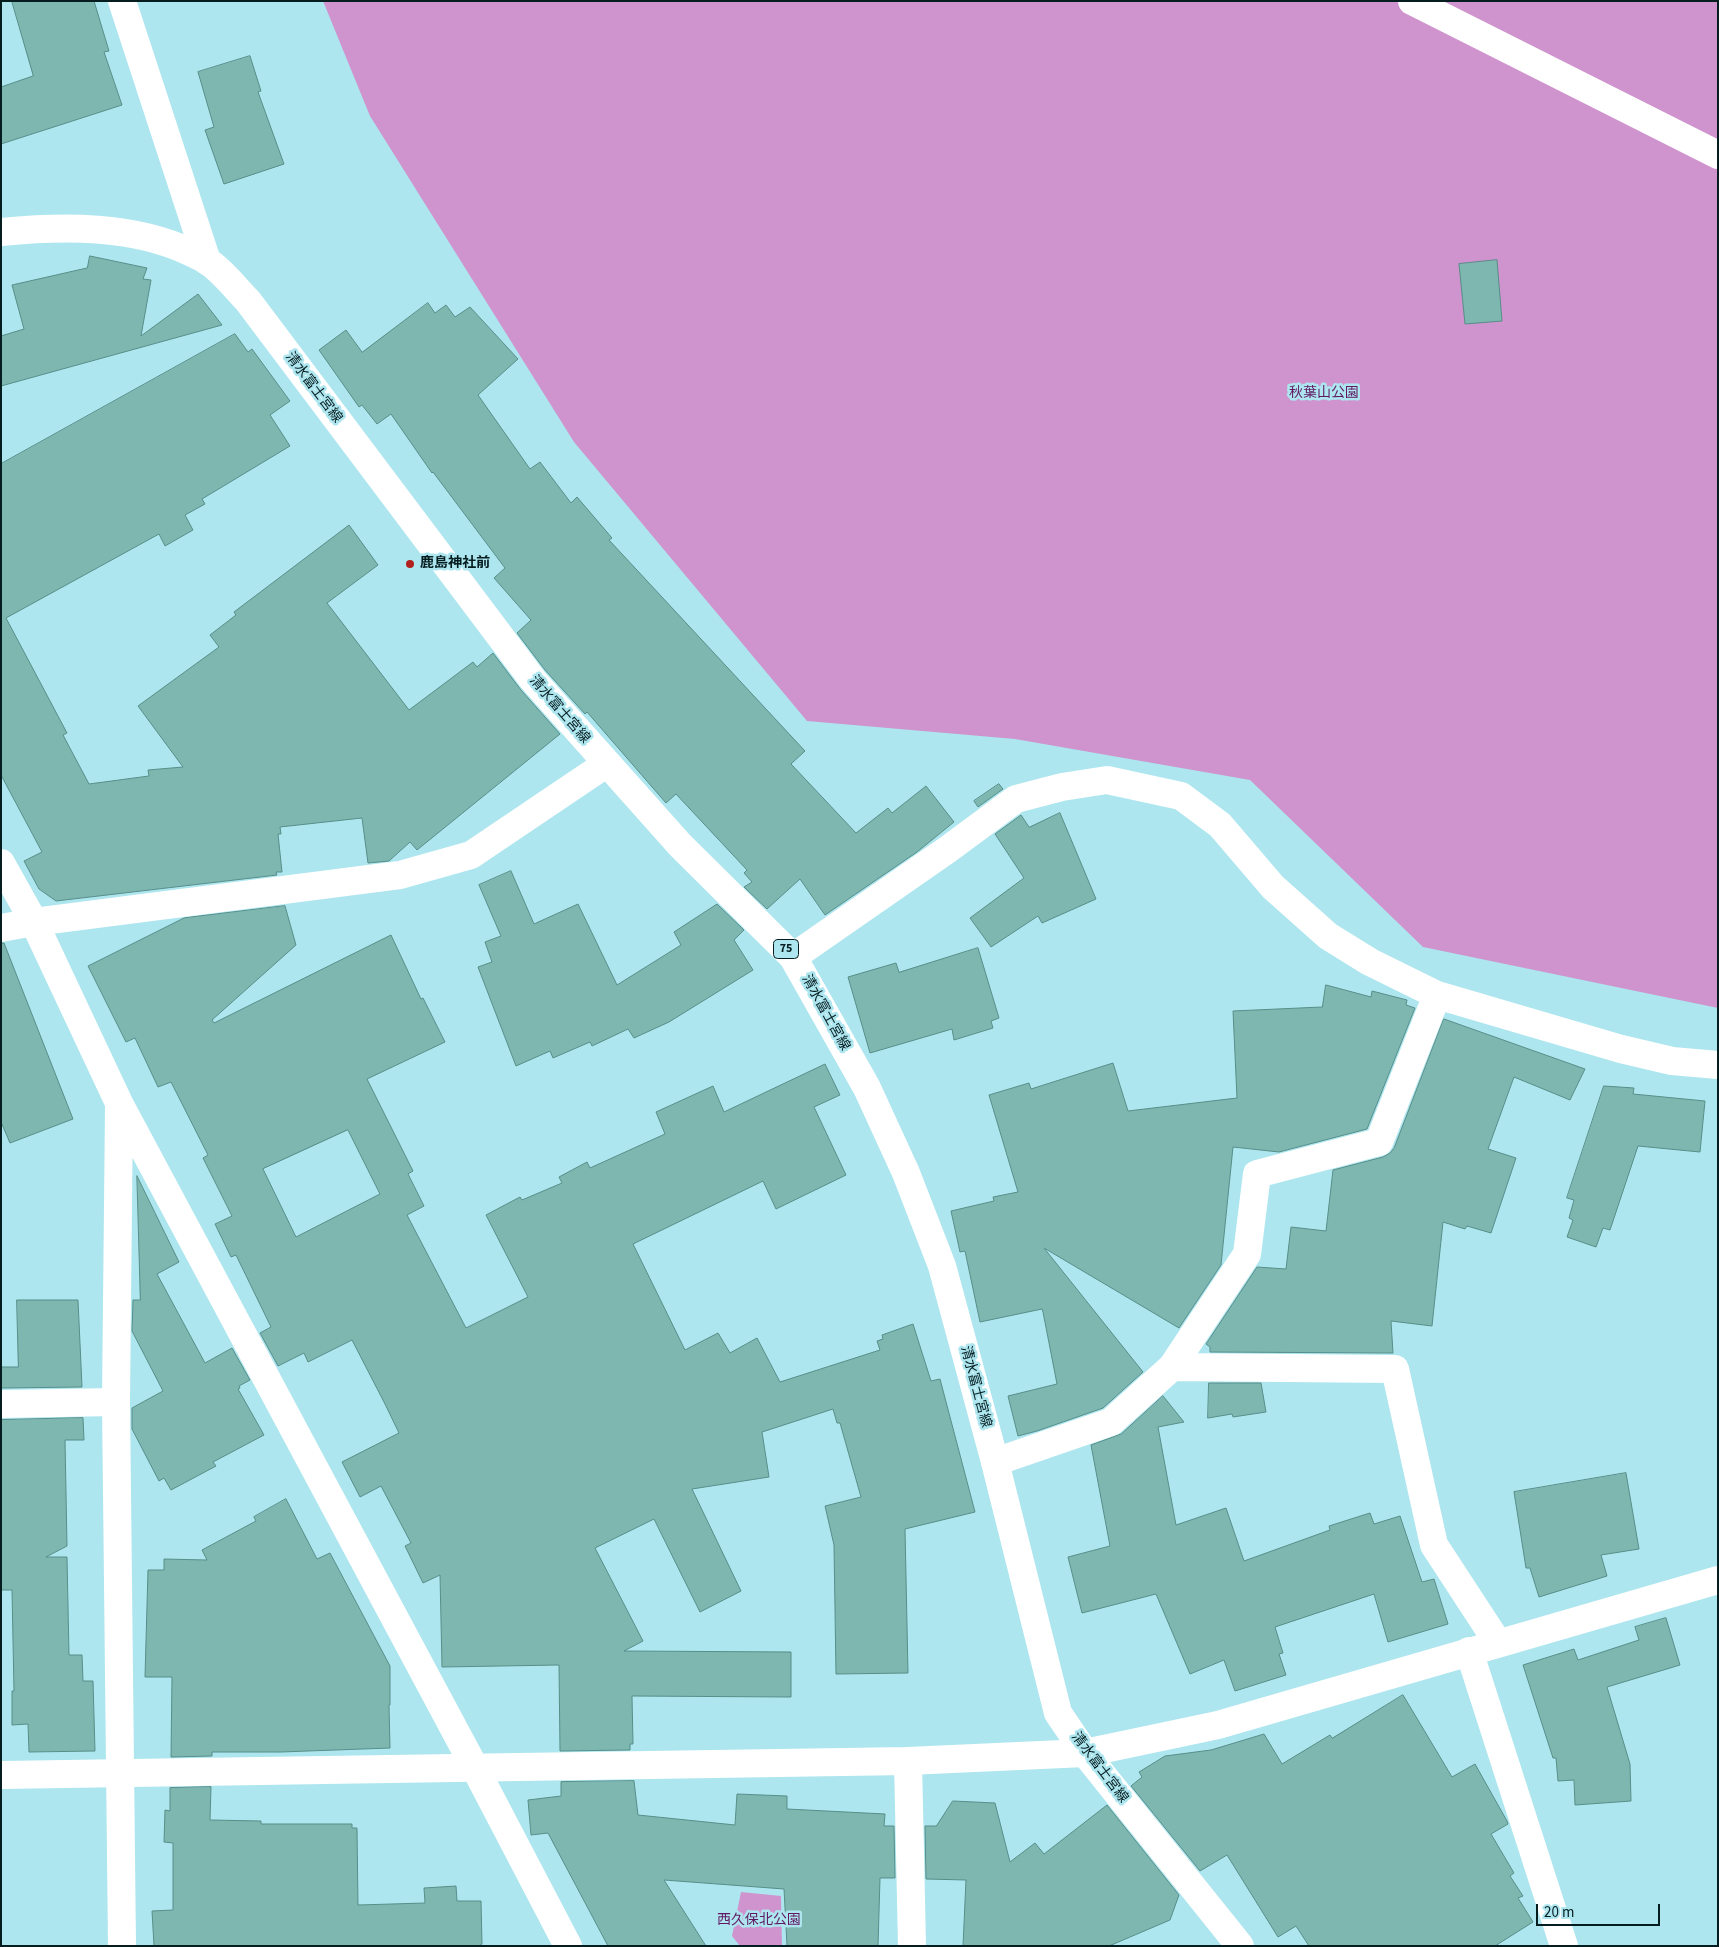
<!DOCTYPE html>
<meta charset="utf-8">
<style>
body{margin:0}
#map{position:relative;width:1719px;height:1947px;overflow:hidden;background:#ade6ef;font-family:"Source Sans 3",sans-serif}
canvas{display:block}
.frame{position:absolute;inset:0;border:2px solid #061d20;pointer-events:none}
.scale{position:absolute;left:1536px;top:1904px;width:124px;height:22px;box-sizing:border-box;border:2px solid #061d20;border-top:0;padding-left:6px;font-size:15px;line-height:18px;white-space:nowrap;color:#061d20;-webkit-text-stroke:4px #ade6ef;paint-order:stroke}
</style>
<div id="map">
<canvas width="1719" height="1947"></canvas>
<div class="frame"></div>
<div class="scale">20 m</div>
</div>
<script>
const c = document.querySelector('canvas').getContext('2d');
c.lineJoin = 'round';
function fillPath(path, color) { c.fillStyle = color; c.fill(path, 'evenodd'); }
function strokePath(path, color, width, dash) { c.strokeStyle = color; c.lineWidth = width; c.lineCap = dash ? 'butt' : 'round'; c.setLineDash(dash || []); c.stroke(path); }
function write(font, color, halo, rows, align = 'center') {
  c.font = font + ' "Source Sans 3","Noto Sans JP",sans-serif'; c.lineWidth = 5; c.setLineDash([]); c.textBaseline = 'middle'; c.strokeStyle = halo; c.fillStyle = color; for (const [text, x, y, turn = 0] of rows) {
    c.save(); c.translate(x, y); c.rotate((+turn || 0) * Math.PI / 180); c.textAlign = isNaN(turn) ? turn : align; if (halo) c.strokeText(text, 0, 0); c.fillText(text, 0, 0); c.restore();
  }
}
const green = new Path2D(`
 M323,1H1718V1008L1423,947L1250,780L1015,739L807,721L574,442L370,116Z
 M741,1892L781,1896L782,1946H740L732,1936Z`);
const building = new Path2D(`
 M12,1H94L109,51L104,52L122,105L1,144V87L33,76Z
 M250,56L261,91L258,92L284,164L224,184L205,130L214,127L198,72Z
 M90,256L147,268L143,279L151,280L141,336L198,294L222,325L1,386V336L24,329L12,285L87,268Z
 M1497,260L1502,321L1465,324L1459,264Z
 M428,303L435,313L446,305L455,317L470,307L518,359L478,395L530,469L540,462L571,503L577,497L612,538L609,540L805,751L791,764L856,833L888,808L892,813L926,786L954,822L917,852L825,915L800,879L767,909L744,887L752,882L744,873L747,870L676,794L666,803L587,712L585,714L545,670L517,633L531,620L494,578L505,568L433,472L432,473L391,414L377,424L362,405L359,407L319,350L346,330L362,352Z
 M235,334L248,352L252,349L290,401L270,415L290,446L202,499L205,504L185,515L193,530L165,546L159,534L6,618L67,733L63,735L89,784L149,776L148,770L183,767L138,706L219,647L210,635L236,615L234,612L349,525L378,565L327,603L409,710L473,662L477,667L493,653L521,690L560,734L417,850L410,842L389,861L368,863L362,818L280,827L281,834H278L282,872H276L277,875L56,901L39,889L24,861L42,852L1,775V464Z
 M999,784L1003,789L978,807L974,801Z
 M1060,813L1096,899L1042,923L1038,916L991,947L970,918L1024,878L995,834L1021,815L1029,827Z
 M511,871L534,924L578,904L617,985L681,945L674,932L717,904L744,930L734,940L753,970L669,1022L634,1038L628,1029L592,1046L590,1042L553,1058L550,1051L516,1066L478,967L492,962L485,942L501,936L479,885Z
 M285,906L296,945L212,1020L214,1023L391,935L421,999L423,998L445,1042L367,1079L413,1171L408,1174L424,1206L407,1215L466,1328L528,1297L486,1215L520,1197L522,1200L562,1183L559,1177L587,1162L590,1168L665,1134L656,1112L713,1086L724,1112L825,1064L840,1095L814,1107L846,1175L776,1209L763,1181L633,1244L685,1350L718,1333L730,1353L757,1338L780,1382L880,1350L877,1341L883,1339L882,1335L913,1324L931,1381L940,1379L975,1512L905,1529L908,1673L836,1674L834,1545L825,1506L861,1497L840,1423H837L833,1409L762,1432L769,1477L692,1489L741,1591L700,1612L654,1519L595,1548L643,1641L624,1651L791,1652V1697L632,1696L633,1744H630V1750L560,1751L559,1665L442,1667L440,1575L423,1583L405,1546L411,1543L381,1486L360,1497L342,1462L399,1433L385,1404L352,1340L308,1362L304,1353L278,1366L260,1333L271,1327L236,1255L231,1257L215,1224L232,1216L203,1158L208,1155L171,1082L158,1087L135,1038L126,1042L88,966L184,918ZM348,1130L380,1194L296,1237L263,1169Z
 M1,943H4L73,1119L10,1143L1,1122Z
 M978,948L999,1018L991,1021L993,1028L954,1040L952,1029L870,1053L848,977L896,963L899,972Z
 M1326,985L1371,997L1372,991L1407,1000L1406,1005L1415,1008L1367,1129L1279,1152L1233,1147L1221,1265L1179,1328L1044,1248L1143,1372L1103,1408L1037,1431L1018,1436L1008,1396L1057,1384L1043,1312L1042,1309L980,1322L965,1251L960,1252L951,1211L994,1201L993,1197L1018,1192L989,1095L1029,1083L1031,1089L1113,1063L1128,1111L1237,1098L1233,1011L1322,1007Z
 M1444,1019L1585,1069L1570,1100L1514,1077L1488,1149L1516,1158L1491,1233L1467,1226L1465,1229L1443,1222L1432,1326L1391,1321L1393,1353L1210,1352V1347L1206,1344L1257,1267L1286,1269L1291,1227L1326,1231L1333,1170L1383,1157L1390,1153L1394,1148Z
 M1604,1086L1634,1088L1633,1094L1705,1101L1700,1152L1638,1146L1610,1230L1603,1228L1596,1247L1567,1237L1573,1220L1569,1218L1574,1200L1567,1198Z
 M137,1176L179,1262L157,1274L205,1363L232,1348L250,1380L239,1386L240,1388L238,1389L264,1435L213,1462L216,1466L171,1490L164,1478L159,1481L132,1429V1408L163,1391L132,1331L133,1300H140Z
 M17,1300H78L82,1387L1,1388V1367H18Z
 M1209,1383H1261L1266,1412L1233,1417L1232,1414L1208,1418Z
 M1163,1396L1184,1422L1158,1427L1176,1525L1226,1508L1244,1561L1330,1530L1329,1526L1370,1513L1374,1524L1400,1516L1422,1582L1434,1579L1448,1624L1388,1642L1374,1594L1275,1627L1283,1653L1279,1654L1286,1675L1235,1691L1224,1660L1190,1674L1156,1594L1082,1613L1068,1557L1110,1546L1091,1445L1121,1434Z
 M83,1418L84,1440H65L67,1546L46,1557H67L69,1655H82L83,1681H93L95,1751L29,1752L28,1724L12,1725V1691H14L12,1590H1V1420Z
 M1626,1473L1639,1549L1601,1555L1607,1576L1539,1597L1530,1568H1526L1514,1492Z
 M286,1499L317,1559L330,1553L390,1666V1705H389L390,1748L281,1752H212V1756L171,1757L172,1677H145L148,1570H164V1559L207,1560L202,1550L256,1521L254,1517Z
 M1666,1618L1680,1665L1607,1687L1630,1764L1631,1801L1575,1805L1574,1780L1558,1781L1556,1758H1553L1523,1665L1574,1649L1578,1660L1639,1640L1635,1627Z
 M1403,1695L1452,1777L1475,1764L1507,1821L1508,1824L1491,1834L1514,1873L1510,1876L1523,1896L1518,1898L1533,1922L1495,1946H1309L1296,1926L1278,1937L1227,1855L1200,1871L1131,1786L1142,1777L1139,1772L1165,1756L1211,1750L1264,1734L1282,1764L1330,1735L1332,1738Z
 M634,1781L638,1815L735,1825L737,1794L787,1796V1809L885,1814L884,1826H894L895,1878H880L878,1946H787L784,1889L664,1880L706,1946H608L548,1833L531,1835L528,1800L561,1796V1782Z
 M211,1787L210,1820L261,1821V1824H352V1828H357L358,1905L425,1903L424,1888L456,1886L457,1901H481L482,1944L479,1946H154L152,1911L173,1910V1843L164,1842L165,1810L170,1811V1788Z
 M953,1801L995,1803L1010,1862L1035,1843L1044,1854L1107,1805L1179,1895L1170,1920L1109,1946H963L966,1880L926,1879L925,1826H936Z`);
const street = new Path2D(`
 M1412,1L1718,155
 M1,863L34,922L119,1103L475,1768L568,1946
 M1,928L34,922L400,875L471,855L606,764
 M793,957L947,850L1016,799L1062,787L1107,780L1181,796L1220,825L1273,887L1328,936L1370,962L1437,995L1621,1049L1672,1061L1718,1065
 M119,1107L116,1402L122,1946
 M1172,1367L1395,1369L1434,1545L1498,1643
 M1,1404L116,1402
 M995,1462L1111,1422L1172,1367L1247,1254L1257,1174L1379,1142L1437,995
 M1469,1651L1564,1946
 M908,1761L912,1946`);
const secondary = new Path2D(`
 M122,1L207,261
 M1,1775L908,1761L1085,1753L1218,1725L1718,1580`);
const primary = new Path2D(`
 M1,232C64,226 132,225 190,252C196,255 202,257 207,261C222,270 236,289 248,301L533,680L680,845L793,957L867,1088L906,1173L942,1266L995,1462L1058,1713L1085,1753L1240,1946`);
const markers = [
 [410,564,5,"#b1201d"]
];
const shields = [
 [786,949,25]
];
const shieldNames = [
 ["75",786,949]
];
const streetNames = [
 ["清水富士宮線",313,388,53],
 ["清水富士宮線",559,710,49],
 ["清水富士宮線",825,1013,61],
 ["清水富士宮線",975,1387,75],
 ["清水富士宮線",1099,1768,53]
];
const parkNames = [
 ["秋葉山公園",1324,394],
 ["西久保北公園",759,1921]
];
const poiNames = [
 ["鹿島神社前",420,564]
];
fillPath(green, '#cf94cd');
fillPath(building, '#7eb6b0');
strokePath(building, '#578e89', 1);
strokePath(street, '#fff', 28);
strokePath(secondary, '#fff', 28);
strokePath(primary, '#fff', 28);
for (const [x, y, r, color] of markers) { const dot = new Path2D(); dot.arc(x, y, r, 0, 2 * Math.PI); c.fillStyle = color; c.fill(dot); strokePath(dot, '#ade6ef', 2); }
for (const [x, y, w] of shields) { const box = new Path2D(); box.roundRect(x - w / 2, y - 9.5, w, 19, 4); c.fillStyle = '#ade6ef'; c.fill(box); strokePath(box, '#061d20', 1); }
write('bold 12px', '#061d20', null, shieldNames);
write('14px', '#061d20', '#ade6ef', streetNames);
write('14px', '#611861', '#ade6ef', parkNames);
write('bold 14px', '#061d20', '#ade6ef', poiNames, 'left');
</script>
